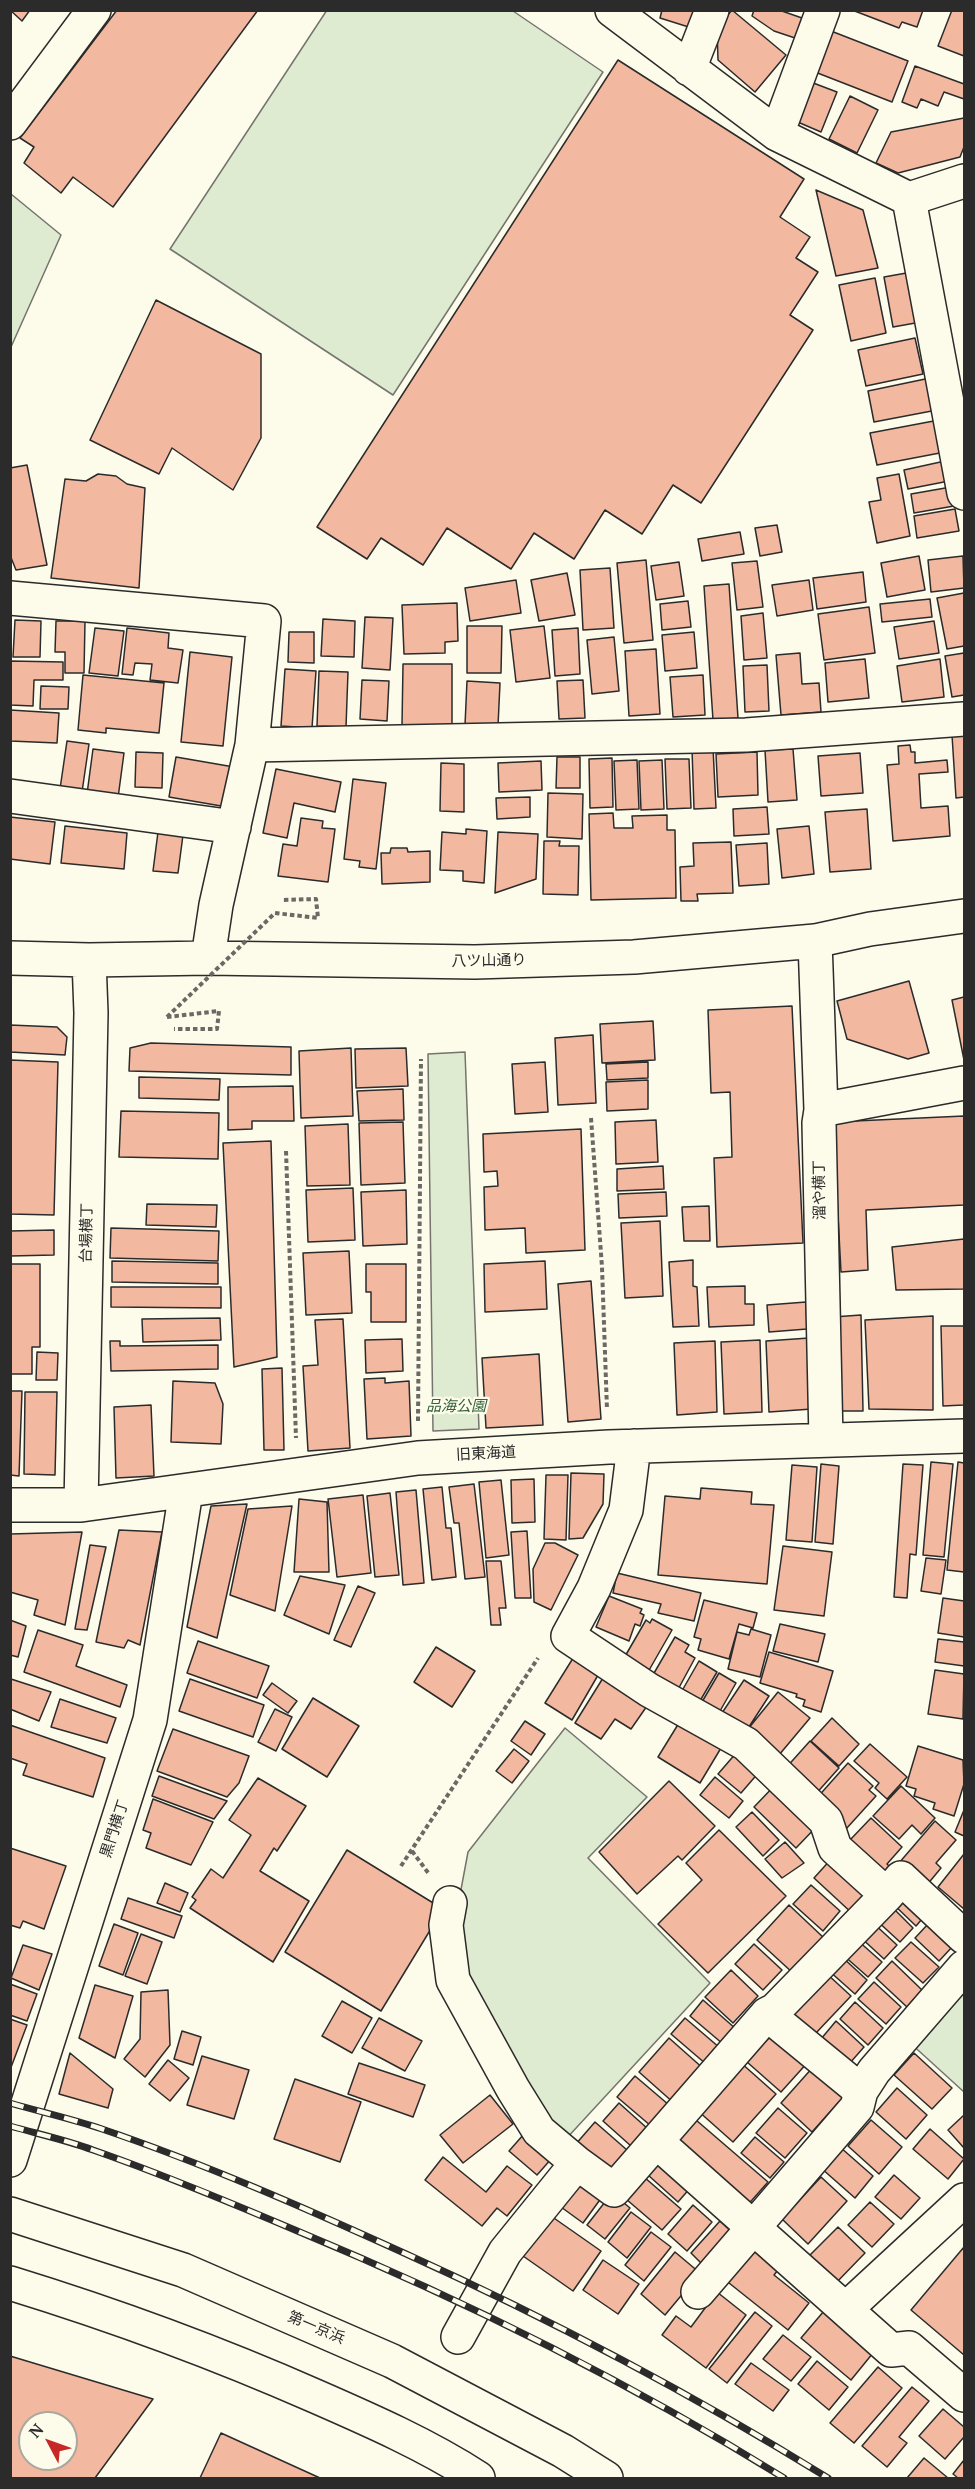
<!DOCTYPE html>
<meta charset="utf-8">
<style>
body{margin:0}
#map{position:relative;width:975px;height:2489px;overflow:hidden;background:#fdfbea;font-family:"PT Serif",serif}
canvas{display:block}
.frame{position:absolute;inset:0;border:12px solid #2b2b2b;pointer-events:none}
.north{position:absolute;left:18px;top:2411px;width:60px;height:60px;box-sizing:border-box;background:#fdfbea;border:2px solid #a9a89e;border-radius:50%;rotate:311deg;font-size:16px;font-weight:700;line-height:24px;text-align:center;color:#2b2b2b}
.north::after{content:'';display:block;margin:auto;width:21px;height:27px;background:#c62828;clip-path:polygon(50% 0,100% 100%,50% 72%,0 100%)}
</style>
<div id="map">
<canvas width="975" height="2489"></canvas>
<div class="frame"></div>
<div class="north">N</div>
</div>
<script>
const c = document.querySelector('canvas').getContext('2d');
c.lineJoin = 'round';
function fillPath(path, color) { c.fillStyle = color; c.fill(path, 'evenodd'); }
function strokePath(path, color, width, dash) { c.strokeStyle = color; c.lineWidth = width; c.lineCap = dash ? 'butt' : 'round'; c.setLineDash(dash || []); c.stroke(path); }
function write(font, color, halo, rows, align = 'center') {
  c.font = font + ' "PT Serif","Noto Sans JP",serif'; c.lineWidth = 4.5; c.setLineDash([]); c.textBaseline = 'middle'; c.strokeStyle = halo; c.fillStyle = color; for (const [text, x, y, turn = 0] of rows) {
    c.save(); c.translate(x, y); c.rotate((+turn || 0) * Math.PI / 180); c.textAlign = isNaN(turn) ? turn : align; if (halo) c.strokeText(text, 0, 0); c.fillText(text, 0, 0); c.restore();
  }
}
const green = new Path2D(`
 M327,10L513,11L603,72L393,395L170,249Z
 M11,194L61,235L11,347Z
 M465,1052L479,1429L433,1431L428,1054Z
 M565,1728L647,1797L588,1858L710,1983L565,2140L458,1981L454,1927L468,1852Z
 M964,1981V2092L908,2041Z`);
const building = new Path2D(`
 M10,10H30L22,21Z
 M117,10H258L113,207L73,177L61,193L24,163L34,147L20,138Z
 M662,10H701L695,29L660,18Z
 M732,10L786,55L755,92L718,60L717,28Z
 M754,10H779L802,18L795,38L774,31L752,16Z
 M852,10H923L917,27L902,22L899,28Z
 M952,10H964V56L938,46Z
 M831,31L908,61L892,102L815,72Z
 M618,60L804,179L780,217L810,237L796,258L818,272L790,315L813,330L701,503L673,485L642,534L605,510L574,559L534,533L511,569L447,528L423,565L381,538L367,559L317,527Z
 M915,66L964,84V99L944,92L938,106L921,99L917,108L902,102Z
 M808,81L837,92L821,132L793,120Z
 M850,96L878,110L857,153L829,139Z
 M964,118V147L960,157L898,173L876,163L891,132Z
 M816,190L863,210L878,268L836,276Z
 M912,272L921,322L893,327L884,277Z
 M875,278L886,333L851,341L839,285Z
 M156,300L261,354V438L233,490L172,448L159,474L90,440Z
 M915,338L923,374L866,386L858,350Z
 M930,378L937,410L874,422L868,391Z
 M939,420L945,452L877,465L870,433Z
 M945,461L949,481L908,489L904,470Z
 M27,465L47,565L16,570L10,555V468Z
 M98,474L116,476L127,484L145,488L139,588L51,578L65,479L86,481Z
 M899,474L910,536L877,543L869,502L881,500L877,478Z
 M951,487L954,506L914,513L911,494Z
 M955,509L959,531L917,538L914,516Z
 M777,525L782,552L760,556L755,528Z
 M740,532L744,554L702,561L698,539Z
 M919,556L925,590L887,597L881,563Z
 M963,556L964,588L931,592L928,560Z
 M646,560L653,640L624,643L617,563Z
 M757,561L763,607L737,610L732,563Z
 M679,562L684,596L656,600L651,566Z
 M610,568L614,628L583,630L580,570Z
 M863,572L866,602L817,609L813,578Z
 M567,573L575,615L539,621L531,580Z
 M516,580L521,613L470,621L465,588Z
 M809,580L813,610L777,616L772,585Z
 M729,584L738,718L713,720L704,586Z
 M964,593V646L947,649L937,598Z
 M930,599L932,617L882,622L880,604Z
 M688,601L691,627L662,630L660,604Z
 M457,603L458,641L445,642V653L404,654L402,605Z
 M869,607L875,653L824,660L818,614Z
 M763,613L767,658L744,660L741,616Z
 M365,617L393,618L390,670L362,668Z
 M323,619L355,621L354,657L321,656Z
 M15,620L41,621L40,657H13Z
 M56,621H85L84,673H65V652H55Z
 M934,621L939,653L899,659L894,627Z
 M467,626H502L501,673H467Z
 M544,626L550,678L516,682L510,630Z
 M95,628L124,631L118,676L89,673Z
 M127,628L169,633L168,648L183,650L178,683L150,680L152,664L135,663L133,675L122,674Z
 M578,628L580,674L555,676L552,630Z
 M289,632H314V663L288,662Z
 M694,632L697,668L665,671L662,635Z
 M614,637L619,691L592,694L587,640Z
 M656,649L660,714L629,716L625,651Z
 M190,652L232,657L223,746L181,742Z
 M800,653L802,684L819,683L821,712L781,715L776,655Z
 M964,653V695L952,697L945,656Z
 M865,659L869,698L828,702L825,663Z
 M940,659L944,697L902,702L897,666Z
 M10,661L63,662V680H34L33,706L10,705Z
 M403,664H452V725H402Z
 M767,665L769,711L745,712L743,666Z
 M285,669L316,671L312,728L281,726Z
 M319,671L348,672L346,727L317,726Z
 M83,675L164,683L159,733L106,728V733L78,730Z
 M703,675L705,715L673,717L670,677Z
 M362,680L389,681L387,721L360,719Z
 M583,680L585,718L559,719L557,681Z
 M467,681L500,683L498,726L465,725Z
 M41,686L69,687L68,709H40Z
 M10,710L59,713L57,743L10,741Z
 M964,734V797L956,798L952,735Z
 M67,741L89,744L82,792L60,789Z
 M910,745L911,752H915V763L947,760L948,772L919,774L921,808L948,806L950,836L893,841L887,765L899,764L898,746Z
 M713,748L716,808L694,809L692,749Z
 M93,749L124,753L118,798L87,794Z
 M793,749L797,800L768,802L765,750Z
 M136,752L163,753L162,788L135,787Z
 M757,752L758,795L718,797L716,754Z
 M860,753L863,793L821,796L818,756Z
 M176,757L234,767L227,807L169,797Z
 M557,757H580V788H556Z
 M612,758L613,807L590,808L589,759Z
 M665,759H689L691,808L667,809Z
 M637,760L639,809L616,810L614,761Z
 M662,760L664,809L641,810L639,761Z
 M541,761L542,790L499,792L498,763Z
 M441,763L464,764V812L440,811Z
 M276,769L341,782L335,812L294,803L287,838L263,833Z
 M353,779L386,783L376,869L359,867L360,861L344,859Z
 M548,793L583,794L582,839L547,837Z
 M530,797V817L497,819L496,798Z
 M767,807L769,834L734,836L733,809Z
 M867,809L871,869L830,872L825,812Z
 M613,813L614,828H633L632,816L667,815V830H675L676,898L591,900L589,814Z
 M10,817L55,822L50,864L10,859Z
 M301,818L323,821L322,828L335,829L328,882L278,876L283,844L297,846Z
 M65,826L127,833L124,869L61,863Z
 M809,826L814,874L782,878L777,829Z
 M466,829L487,831L484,883L463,881V871L440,870L442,832L466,834Z
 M158,832L183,835L178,873L153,871Z
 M498,832L538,834L536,879L495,893Z
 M544,841H560L559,846H579L578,895L543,894Z
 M731,842L733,893L697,894L698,901H681L680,867L694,866L693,843Z
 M767,843L769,884L739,886L736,845Z
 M391,848H407L408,852L430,851V882L382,884L381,853H390Z
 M909,981L929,1053L908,1059L847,1039L837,1001Z
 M964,997V1060L952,1000Z
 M792,1006L803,1243L717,1247L714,1158L732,1157L730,1092L711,1093L708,1010Z
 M653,1021L655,1060L602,1063L600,1024Z
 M10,1025L57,1027L67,1037L65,1055L10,1052Z
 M593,1035L596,1103L558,1105L555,1038Z
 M151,1043L291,1047V1075L129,1071L130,1048Z
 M351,1048L353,1116L301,1118L299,1051Z
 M406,1048L408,1086L356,1088L355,1049Z
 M10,1060L58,1062L54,1215L10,1214Z
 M545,1062L548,1112L515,1114L512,1064Z
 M648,1062V1078L607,1080L606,1064Z
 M139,1077L220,1079L219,1100L139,1098Z
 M648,1080V1109L607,1111L606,1082Z
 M293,1086L294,1121H252V1129L228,1130V1087Z
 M403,1089L404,1120L359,1121L357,1091Z
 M121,1111L219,1113L218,1159L119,1157Z
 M964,1116V1205L866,1210L868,1270L841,1272L833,1122Z
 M656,1120L658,1162L616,1164L615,1122Z
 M403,1122L405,1183L361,1185L359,1123Z
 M348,1124L350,1185L307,1186L305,1126Z
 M581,1129L585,1250L526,1253L525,1228L485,1230L484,1187L498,1186L497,1171L484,1172L483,1134Z
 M271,1141L277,1357L234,1367L223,1143Z
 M663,1166L664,1189L617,1191V1169Z
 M353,1188L355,1240L308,1242L306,1190Z
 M406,1190L407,1244L363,1246L361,1192Z
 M666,1192L667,1216L619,1218L618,1194Z
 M147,1204L217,1205L216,1227L146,1225Z
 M709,1206L710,1241H684L682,1207Z
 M660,1221L663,1296L625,1298L621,1223Z
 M111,1228L219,1231L218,1261L110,1258Z
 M54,1230V1255L10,1256V1231Z
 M964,1239V1289L896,1290L892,1247Z
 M349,1251L352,1313L306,1315L303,1253Z
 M693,1260V1286L697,1287L699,1326L673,1327L669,1262Z
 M112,1261L218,1263V1284L112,1282Z
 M545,1261L547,1309L485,1312L484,1264Z
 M10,1264H40V1347H32V1374H10Z
 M366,1264H406V1322H371V1292H366Z
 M591,1281L601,1419L568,1422L558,1284Z
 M745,1286V1304H754V1325L709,1327L707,1287Z
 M111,1287H221V1308L111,1307Z
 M806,1302L807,1329L769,1332L767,1305Z
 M861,1315L863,1411H834L833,1317Z
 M933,1316V1410L869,1409L865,1320Z
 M220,1318L221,1340L143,1342L142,1319Z
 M343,1319L350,1448L308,1451L303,1366L318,1365L315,1320Z
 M941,1326H964V1405L943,1406Z
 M809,1338L812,1409L769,1412L766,1341Z
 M402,1339L403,1371L366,1373L365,1340Z
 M760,1340L762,1412L724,1414L721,1342Z
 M110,1341H120V1346L218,1345V1369L111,1371Z
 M715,1341L717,1412L677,1415L674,1343Z
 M37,1352L58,1353L57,1380H36Z
 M539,1354L543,1425L486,1428L482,1358Z
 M282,1368L284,1450H264L262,1369Z
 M385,1378V1383L409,1381L411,1436L367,1439L364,1379Z
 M173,1381L215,1383L223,1404L221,1444L171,1442Z
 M10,1391H22L19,1476L10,1475Z
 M25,1392H57L55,1475L24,1474Z
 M151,1405L154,1476L116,1478L114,1407Z
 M931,1462L953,1464L944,1557L923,1555Z
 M958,1462L964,1463V1572L947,1570Z
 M821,1464L839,1466L833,1544L815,1542Z
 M903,1464L923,1465L916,1555L910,1554L907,1598L894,1597Z
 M792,1465L817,1467L812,1542L786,1540Z
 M571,1473L604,1474L603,1504L583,1538L569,1539Z
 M546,1475H568L566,1540L544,1539Z
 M534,1479L535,1522L512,1523L511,1480Z
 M501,1480L509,1555L486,1558L479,1482Z
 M474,1484L485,1577L465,1579L459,1523H454L449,1487Z
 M442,1487L446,1528H451L456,1577L432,1580L423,1489Z
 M701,1488L752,1492L751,1504L774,1505L767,1584L658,1575L665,1496L700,1499Z
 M416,1490L424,1583L403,1585L396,1492Z
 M390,1493L399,1575L375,1577L367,1496Z
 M363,1495L371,1573L337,1577L328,1499Z
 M299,1499L327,1502L329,1572H294Z
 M247,1504L217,1638L187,1627L211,1506Z
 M292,1506L275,1611L230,1595L248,1509Z
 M119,1530L162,1532L140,1645L128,1640L124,1648L96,1642Z
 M527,1531L531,1598H515L511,1532Z
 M82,1532L65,1625L34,1615L38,1600L10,1592V1534Z
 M545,1543H555L578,1555L551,1610L534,1602L533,1569Z
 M90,1545L106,1547L87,1630L75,1629Z
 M783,1546L832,1552L824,1616L774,1610Z
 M926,1558L946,1560L941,1594L921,1591Z
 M486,1561H501L506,1608H499L501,1625H491Z
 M617,1573L701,1593L694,1621L658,1613L661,1604L613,1593Z
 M300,1576L345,1585L329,1634L284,1615Z
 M358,1586L375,1593L351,1647L334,1640Z
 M609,1596L642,1609L640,1613L644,1615L640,1626L635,1624L629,1641L596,1627Z
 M943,1598L964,1601V1637L938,1633Z
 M704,1600L757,1613L753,1628L739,1624L729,1659L698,1650L701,1639L694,1637Z
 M652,1619L672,1630L644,1679L620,1665L646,1620L650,1623Z
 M10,1620L26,1626L18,1657L10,1655Z
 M780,1624L825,1634L818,1662L773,1651Z
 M751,1629L771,1635L760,1677L728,1669L737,1632L749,1635Z
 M38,1630L83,1645L76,1666L127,1685L120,1707L24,1672Z
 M675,1637L689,1645L685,1652L695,1658L675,1695L650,1680Z
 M938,1639L964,1642V1666L935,1662Z
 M198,1641L269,1666L257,1698L187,1673Z
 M436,1647L475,1671L452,1707L414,1682Z
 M769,1652L833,1671L821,1712L803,1706L805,1700L796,1697L797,1694L760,1683Z
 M575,1655L601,1670L572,1720L545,1703Z
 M699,1661L717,1672L697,1706L679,1696Z
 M935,1670L964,1674L963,1719L928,1714Z
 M719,1673L736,1683L716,1718L699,1707Z
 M603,1678L647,1706L631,1729L615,1719L601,1739L575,1723Z
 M11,1679L51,1692L39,1721L10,1709Z
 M190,1679L264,1705L253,1737L179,1711Z
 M744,1680L769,1696L745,1733L720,1716Z
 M272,1683L297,1701L288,1713L263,1695Z
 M778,1692L810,1718L779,1755L748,1729Z
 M313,1698L359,1726L327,1777L282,1749Z
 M60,1699L116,1718L107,1743L51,1727Z
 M275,1709L292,1717L276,1751L258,1742Z
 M682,1718L724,1743L700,1783L658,1757Z
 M832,1718L859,1744L839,1766L811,1741Z
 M525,1721L545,1734L531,1755L511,1741Z
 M10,1725L105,1758L93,1797L23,1775L27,1764L10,1758Z
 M173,1729L249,1756L239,1783L227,1797L157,1771Z
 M810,1741L839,1768L814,1796L784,1770Z
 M870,1744L907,1777L887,1799L875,1788L879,1783L854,1761Z
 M918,1746L963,1760L964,1784L954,1816L933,1809L935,1803L914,1796L916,1789L906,1786Z
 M514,1749L529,1761L512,1783L496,1771Z
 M737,1752L760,1771L741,1793L718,1774Z
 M848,1763L873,1786L869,1790L876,1796L846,1829L815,1800Z
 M159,1776L227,1801L214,1819L152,1796Z
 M715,1777L743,1801L729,1818L700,1795Z
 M258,1778L306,1806L277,1851L274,1848L260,1871L309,1901L273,1962L190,1908L196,1900L192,1897L211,1869L223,1878L251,1835L229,1820Z
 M669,1781L715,1826L682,1860L678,1856L637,1894L599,1852Z
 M778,1782L820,1823L796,1848L754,1807Z
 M901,1786L935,1818L921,1834L912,1825L899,1839L873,1816Z
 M153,1799L213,1822L191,1865L146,1848L151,1833L143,1830Z
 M964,1810V1836L955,1832Z
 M752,1812L779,1840L763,1856L736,1827Z
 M871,1818L902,1847L887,1864L890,1867L880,1879L850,1840Z
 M935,1821L956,1840L936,1863L941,1868L926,1886L899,1863Z
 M719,1830L786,1896L708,1973L658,1924L702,1880L686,1863Z
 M785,1842L804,1863L782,1878L765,1859Z
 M10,1848L66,1866L44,1929L23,1921L20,1928L10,1925Z
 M347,1850L443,1909L381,2011L285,1952Z
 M964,1854V1909L938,1887Z
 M833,1857L874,1895L854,1915L814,1878Z
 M165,1883L188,1893L180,1912L157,1903Z
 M811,1885L840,1911L823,1931L793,1904Z
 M903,1888L928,1912L916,1926L891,1902Z
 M128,1898L182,1916L174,1938L121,1919Z
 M889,1904L913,1928L900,1942L875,1919Z
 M789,1905L825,1939L794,1974L757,1940Z
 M871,1921L897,1945L884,1959L858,1935Z
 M929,1923L953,1946L939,1961L915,1938Z
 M114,1924L138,1933L123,1975L99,1966Z
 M141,1934L162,1942L147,1984L125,1976Z
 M856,1939L882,1962L868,1977L842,1954Z
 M911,1942L939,1967L923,1983L895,1958Z
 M754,1944L782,1970L763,1990L735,1964Z
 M23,1945L52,1954L39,1990L11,1978Z
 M841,1956L867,1980L855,1994L828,1970Z
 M892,1961L922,1990L907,2007L876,1978Z
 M731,1970L758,1996L733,2023L705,1997Z
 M826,1973L851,1996L815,2034L790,2011Z
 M874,1982L901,2007L886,2024L858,1999Z
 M10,1984L37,1994L27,2021L10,2015Z
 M95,1985L133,1996L115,2058L79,2038Z
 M168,1990L170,2045L145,2077L124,2059L140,2039L141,1992Z
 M703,2000L736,2029L723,2044L690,2016Z
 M342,2001L372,2018L352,2053L322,2036Z
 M855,2002L883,2028L868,2045L840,2019Z
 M379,2018L422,2041L405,2071L362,2048Z
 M685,2018L720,2048L706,2064L671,2034Z
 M10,2019L27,2025L10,2070Z
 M836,2021L864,2047L849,2064L821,2039Z
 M182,2031L201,2037L193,2065L174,2059Z
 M774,2032L808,2062L781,2092L747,2062Z
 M669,2038L705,2070L675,2104L639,2072Z
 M70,2053L113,2089L108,2108L59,2094Z
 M914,2053L952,2088L932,2109L894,2075Z
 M202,2056L249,2070L234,2119L187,2105Z
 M168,2060L189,2078L170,2101L149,2084Z
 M740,2062L776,2094L733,2142L697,2110Z
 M359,2063L425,2085L413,2117L348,2094Z
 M814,2066L846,2094L812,2132L781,2103Z
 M635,2076L669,2105L651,2126L617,2097Z
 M295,2079L361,2102L340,2162L274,2139Z
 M897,2088L927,2115L906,2139L876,2112Z
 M490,2095L513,2124L463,2163L440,2135Z
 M619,2103L648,2129L631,2146L603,2121Z
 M778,2108L807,2133L785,2158L756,2133Z
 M964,2115V2148L948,2130Z
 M696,2120L768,2182L745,2208L673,2146Z
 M871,2120L902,2147L879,2174L848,2146Z
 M595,2122L627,2150L608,2173L575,2145Z
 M930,2129L964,2159L948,2179L913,2149Z
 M524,2134L552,2158L537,2175L509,2151Z
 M755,2137L784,2162L770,2178L741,2153Z
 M840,2147L873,2176L855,2198L821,2168Z
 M443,2157L486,2192L507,2166L532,2185L507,2216L497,2208L482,2226L425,2180Z
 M660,2161L691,2187L678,2202L648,2175Z
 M894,2175L920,2198L901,2219L875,2197Z
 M644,2177L681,2209L662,2230L626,2199Z
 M821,2177L847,2201L808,2244L782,2219Z
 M580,2181L602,2197L583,2223L561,2207Z
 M612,2193L630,2208L605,2239L587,2225Z
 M870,2202L894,2224L872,2247L848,2225Z
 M693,2205L712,2222L687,2251L668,2234Z
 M631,2212L651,2227L627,2258L608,2242Z
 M551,2216L601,2251L573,2291L523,2256Z
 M720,2221L736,2236L707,2269L691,2253Z
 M838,2227L865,2253L834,2285L807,2258Z
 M651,2232L671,2247L644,2281L625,2265Z
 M750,2247L778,2270L774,2275L809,2303L788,2330L724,2279Z
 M964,2247V2355L911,2310Z
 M675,2252L700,2273L665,2315L641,2294Z
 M603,2260L639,2284L618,2314L583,2290Z
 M717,2292L746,2315L706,2368L662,2335L676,2316L691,2327Z
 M824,2311L873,2353L851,2380L801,2338Z
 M755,2312L772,2326L727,2383L709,2369Z
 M783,2335L811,2357L791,2381L763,2359Z
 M10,2356L153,2399L95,2478H10ZM30,2423H66V2459H30Z
 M817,2361L848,2387L829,2410L798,2384Z
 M751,2363L789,2390L773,2411L735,2384Z
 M878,2367L902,2388L854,2443L830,2423Z
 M912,2387L929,2401L899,2437L907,2443L887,2467L862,2446Z
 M943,2409L964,2427V2437L945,2459L919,2436Z
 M221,2433L320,2478H200Z
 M924,2458L948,2478H907Z
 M964,2460V2478H958L953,2474Z`);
const path = new Path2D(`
 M275,913L318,918L316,899L282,900
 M167,1017L219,1011L217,1029H174
 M591,1118L602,1267L607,1410
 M286,1151L296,1438
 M418,1421L421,1059
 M412,1851L429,1874
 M401,1866L538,1658`);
const minor = new Path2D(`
 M612,10L777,134L909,199L964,181
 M689,69L712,10
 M10,123L94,10
 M777,134L823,10
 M909,199L964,493
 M10,598L264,621L252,745L216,905L208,958
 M252,745L746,735L964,719
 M10,796L234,827
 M815,941L821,1110L819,1123L826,1440
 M10,958L89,960L208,958L475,962L634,957L815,941L870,929L964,916
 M821,1110L964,1083
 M634,1446L626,1510L594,1588L568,1636L649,1690L746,1744L826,1821L835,1848L887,1895L901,1878L964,1937
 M10,1505H81L418,1458L609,1447L964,1436
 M81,1505L91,1013L89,960
 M450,1903L446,1925L453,1980L513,2089L539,2131L577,2163
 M767,2014L861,2091
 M657,2142L891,2350L909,2348L964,2395
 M10,2160L150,1720L186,1491
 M698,2292L857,2107L861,2091L874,2071L964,1967
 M846,2309L964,2200
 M458,2337L505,2252L577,2163L614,2190L767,2014L775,2010L887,1895`);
const highway = new Path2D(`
 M10,2214L183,2270L392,2361L563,2451L606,2478
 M10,2283C114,2315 215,2352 315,2396C370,2420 427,2445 478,2478`);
const rail = new Path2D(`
 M10,2103C41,2112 72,2119 102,2129C205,2164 305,2208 404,2253C550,2319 692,2394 828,2478
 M10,2126C38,2134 66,2140 93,2150C162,2174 229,2202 295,2230C464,2300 629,2382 784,2478`);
const pathBridge = new Path2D(`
 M167,1017L275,913`);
const streetNames = [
 ["八ツ山通り",489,961,-1],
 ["溜や横丁",820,1190,-91],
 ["台場横丁",87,1233,-89],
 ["旧東海道",486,1454,-3],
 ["黒門横丁",115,1829,-72],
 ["第一京浜",316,2328,23]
];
const parkNames = [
 ["品海公園",456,1407]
];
fillPath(green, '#deebd1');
strokePath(green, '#74746e', 1.5);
fillPath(building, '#f2b8a0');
strokePath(building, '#2b2b2b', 1.5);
strokePath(minor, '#2b2b2b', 36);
strokePath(highway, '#2b2b2b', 36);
strokePath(path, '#6a6964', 4, [4.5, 3]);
strokePath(minor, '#fdfbea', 33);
strokePath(highway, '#fdfbea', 33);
strokePath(rail, '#2b2b2b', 7);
strokePath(rail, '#fdfbea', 4.5, [14]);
strokePath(pathBridge, '#6a6964', 4, [4.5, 3]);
write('15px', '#2b2b2b', '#fdfbea', streetNames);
write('italic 15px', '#34623c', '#fdfbea', parkNames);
</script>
